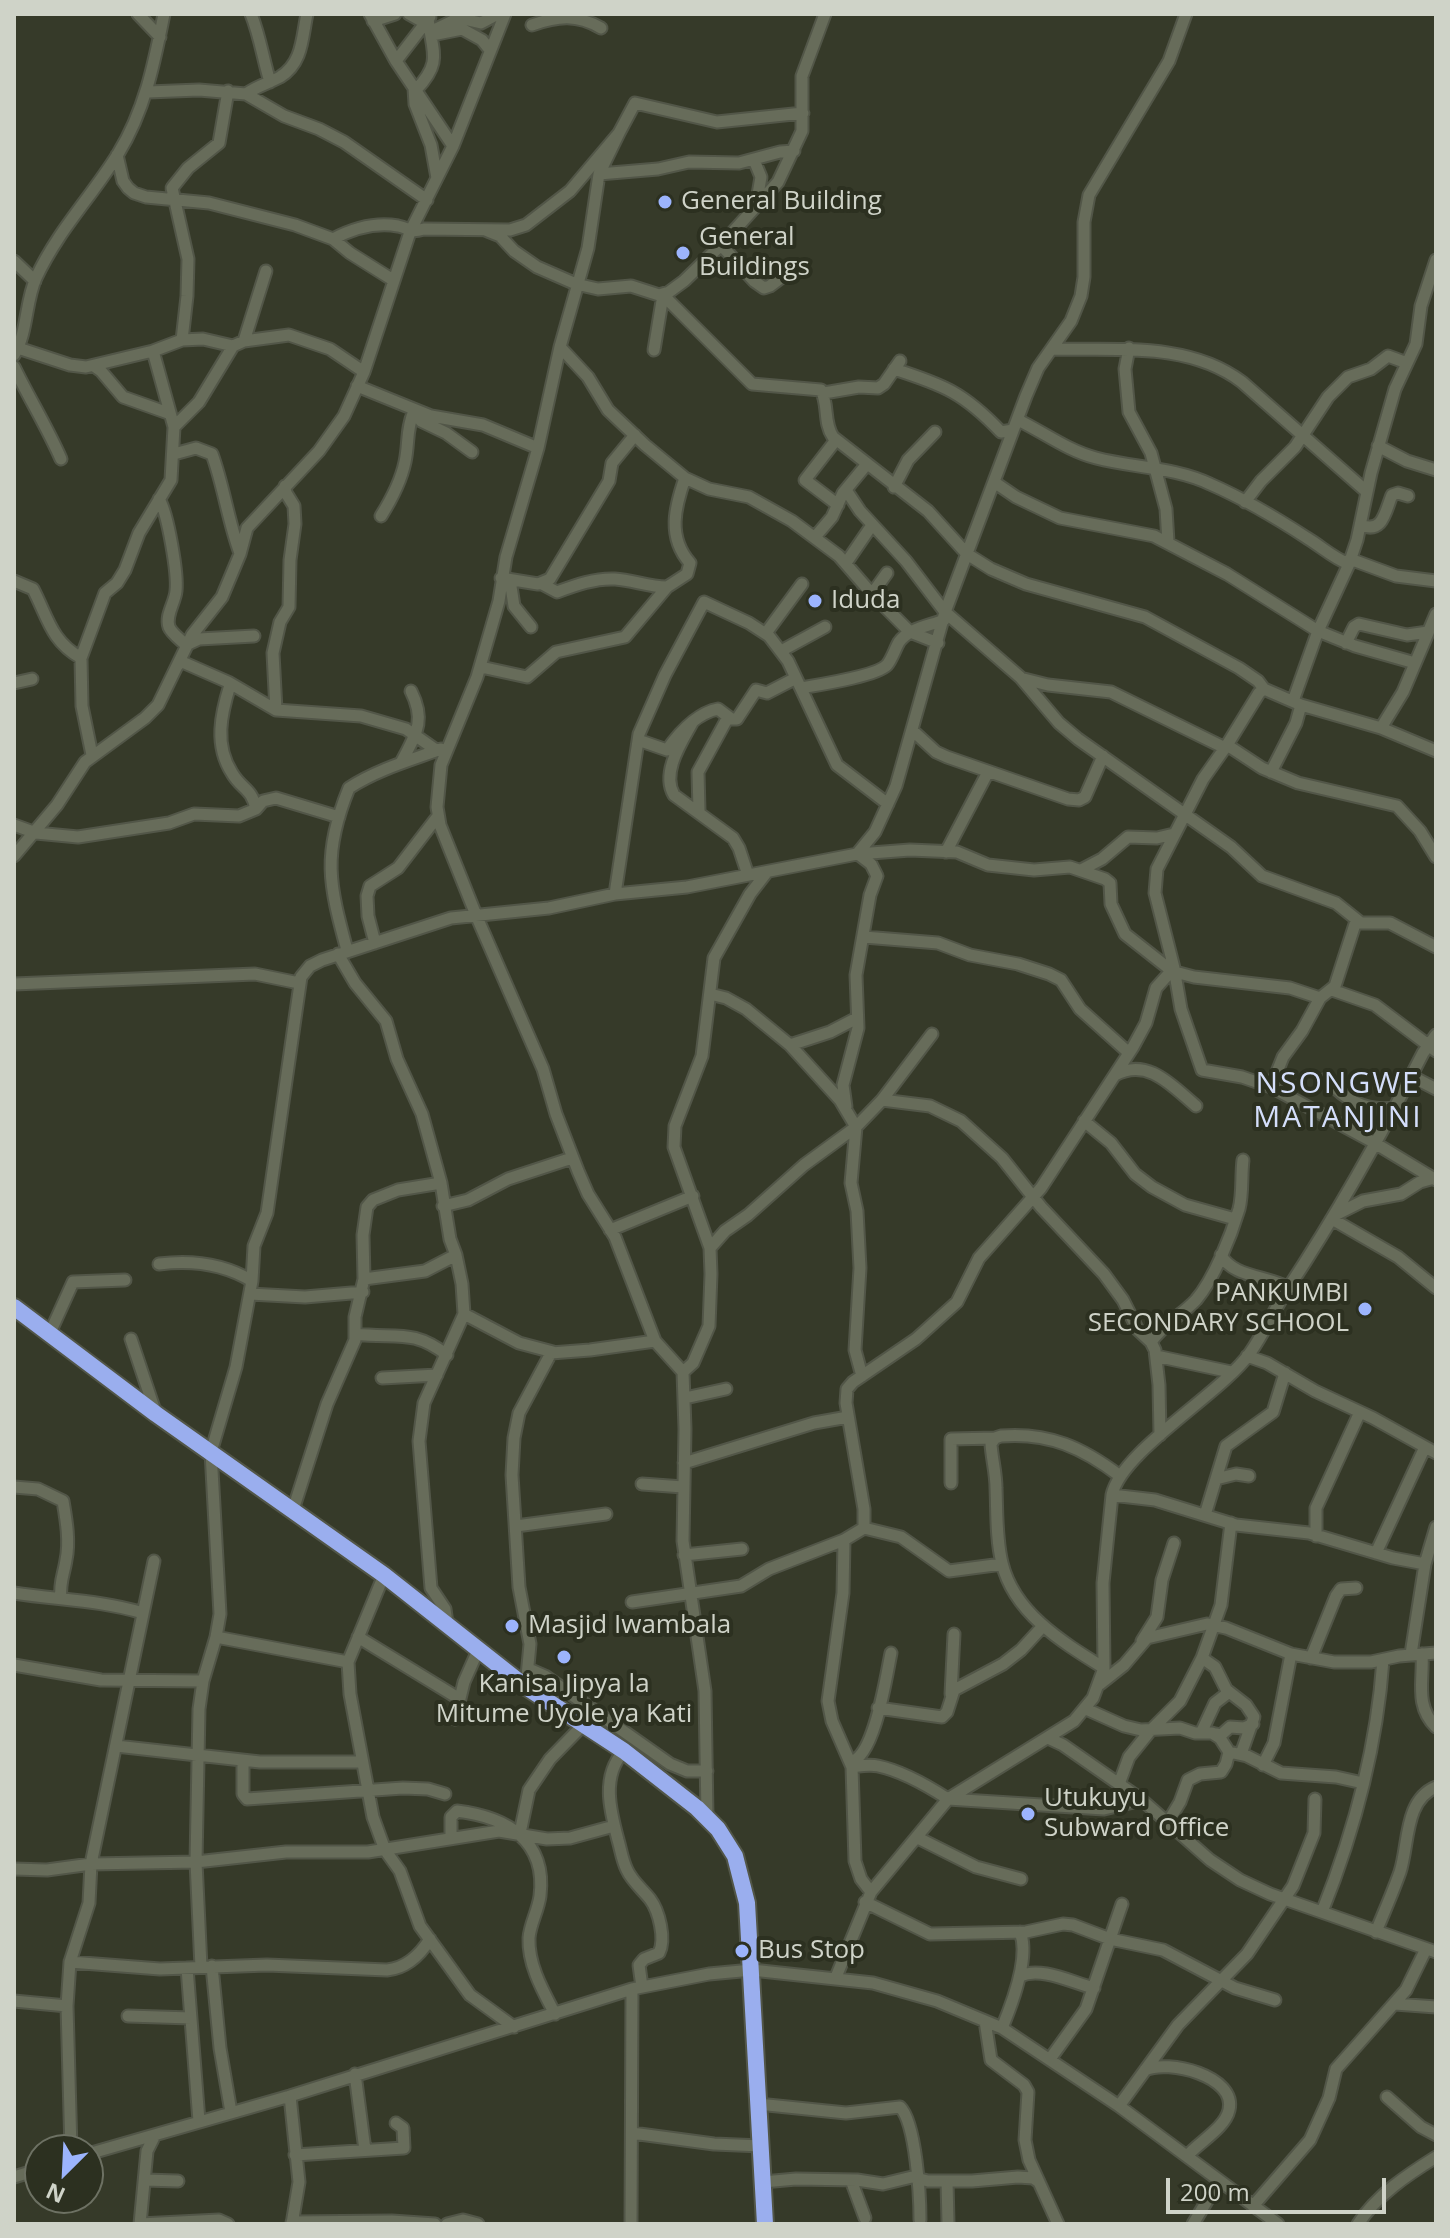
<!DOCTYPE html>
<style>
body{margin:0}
#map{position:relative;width:1450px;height:2238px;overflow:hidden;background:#363a29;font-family:"Open Sans",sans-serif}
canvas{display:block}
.frame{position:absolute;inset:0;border:16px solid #cfd3c8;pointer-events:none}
.north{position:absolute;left:24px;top:2134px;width:80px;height:80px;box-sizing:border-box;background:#2c3020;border:2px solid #6d7163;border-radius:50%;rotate:204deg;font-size:22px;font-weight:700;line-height:32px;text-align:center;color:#cfd3c8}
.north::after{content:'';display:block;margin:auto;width:28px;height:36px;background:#9cb4fd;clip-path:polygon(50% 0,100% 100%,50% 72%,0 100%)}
.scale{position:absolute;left:1166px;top:2178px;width:220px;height:36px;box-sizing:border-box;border:4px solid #cfd3c8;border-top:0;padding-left:10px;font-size:24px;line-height:28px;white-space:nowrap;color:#cfd3c8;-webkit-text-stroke:6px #2c3020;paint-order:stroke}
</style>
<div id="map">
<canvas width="1450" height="2238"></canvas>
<div class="frame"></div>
<div class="north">N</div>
<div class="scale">200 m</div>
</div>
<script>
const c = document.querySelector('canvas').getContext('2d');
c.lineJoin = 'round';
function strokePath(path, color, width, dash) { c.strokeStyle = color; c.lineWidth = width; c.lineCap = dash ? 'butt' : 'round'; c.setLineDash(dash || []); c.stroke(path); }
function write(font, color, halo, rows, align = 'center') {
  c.font = font + ' "Open Sans",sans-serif'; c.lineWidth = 8; c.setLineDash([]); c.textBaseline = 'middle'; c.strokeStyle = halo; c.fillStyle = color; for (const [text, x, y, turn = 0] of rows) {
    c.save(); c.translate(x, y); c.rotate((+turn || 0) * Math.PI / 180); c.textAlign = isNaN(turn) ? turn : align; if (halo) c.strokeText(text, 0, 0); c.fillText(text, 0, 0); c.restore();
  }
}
const minor = new Path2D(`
 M138,14L160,37
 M251,14C260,36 263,59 270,82
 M370,14L396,61L453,146
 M409,14L425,23
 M373,21L395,14
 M532,25C558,16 577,14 601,28
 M430,32L459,18L481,23L498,14
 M432,35L462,29L482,40L490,50
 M396,61L430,17
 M414,88L415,104L431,145L437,178
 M416,90C442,62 433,54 428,19
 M148,92L199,90L246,94L284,116L319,129L344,142L427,200
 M246,94C257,86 269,83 280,77C303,63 302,37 307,14
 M619,133L599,174L588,248L560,347L538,448L506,557L499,601L477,677L441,765L437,807L440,825L476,915L543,1069L556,1114L578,1171L588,1194L615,1237L655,1341L683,1372L685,1429L683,1541L705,1691L707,1817
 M117,155L123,181L128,188L134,193L146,197L209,203L295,225L333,239L350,253L393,280
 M754,160L761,177L756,206
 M599,174L658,169L689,162L739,163L780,152L794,151
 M485,230L500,236L514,251L537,267L576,284L598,289L631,286L659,295L669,292L684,281L721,245L778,182L802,131V76L825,14
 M333,239C352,229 376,222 398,226C411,229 409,233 424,229L510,230L526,225L570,191L619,133L635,103L717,122L803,113
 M721,245L754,281L764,288L770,286L794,268
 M14,261L35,281
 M663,295L752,384L821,390C829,405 823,422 833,437L928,511L967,554L991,569L1026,584L1145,617L1239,668L1258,681L1264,689
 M182,340L187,296L188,259L172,188L188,168L219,143L228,91
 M244,341L266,271
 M560,347L588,377L608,410L645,445L685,478L709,489L749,497L792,521L839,556L872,594L910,632L938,643
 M18,348L70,365L86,367L153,351L182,340L203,339L233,346L244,341L289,335L330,349L364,372
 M1129,348L1125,369L1129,412L1151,453L1166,509L1168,542
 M1052,349C1115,351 1188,341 1242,382L1366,491
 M654,350L663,295
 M14,355C28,332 25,302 36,278C57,232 92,196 118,154C145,110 154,64 164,14
 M94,366L101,371L123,397L168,413
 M14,367C29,398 47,427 61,459
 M894,369C944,385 964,393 1001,432L1013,430
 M357,386L431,416L483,425L538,448
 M824,393L859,387L878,388L884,384L900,361
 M413,410L421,421L446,433L472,452
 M1018,420C1043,432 1068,451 1096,458C1134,468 1174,467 1210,484C1242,498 1278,519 1307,538C1322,547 1333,558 1349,564
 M174,427L199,402L233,346
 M836,440L805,480L838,505
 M1378,446L1407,461L1436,470
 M174,454L196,448L212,454C224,487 228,521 240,553
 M994,482L1016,497L1060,518L1154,536L1227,574L1318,631L1355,646L1415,663
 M894,487L908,460L935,432
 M846,490L860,511L906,561L945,612L1020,677L1059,723L1078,739L1231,847L1262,876L1336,903L1361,923H1390L1436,947
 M159,499C168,514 178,574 176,591C175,603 165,615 169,627C172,634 181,640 186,645L199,639L254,636
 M1245,502L1261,481L1295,447L1328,397L1348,377L1371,369L1388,356L1407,363
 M381,516C391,500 401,481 405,462C409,444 406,429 414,411
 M1361,525C1383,534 1385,512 1392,495L1398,493L1408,496
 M815,537L832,517L843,493L867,464
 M1350,559L1396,576L1436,581
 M846,563L872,525
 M501,578L538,584L550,579L609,481L612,463L635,435
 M510,580L514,606L531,627
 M14,581L33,589C48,618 51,641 81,658L82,706L92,755
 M542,584L557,592C576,585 595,578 615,579C633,580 648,587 667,587
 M872,594L887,573
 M766,633L802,584
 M1346,643L1354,627L1359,624L1407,635L1428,632
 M781,651L825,627
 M81,658L105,593L117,583L125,570L139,533L171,480L174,427L153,351
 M178,665L180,661L228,682L276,710L361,716L406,729L436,750
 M481,667L527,677L556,652L625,637L667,587L687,574L690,563C667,537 675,507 685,478
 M1024,679L1048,685L1111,692L1225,748
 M14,683L32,679
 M230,685C221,714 214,745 232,773C241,789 252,788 256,809
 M801,688C818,685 877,676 887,665C892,659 895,649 899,642C909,628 929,626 944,620
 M1293,701L1318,631L1349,564L1357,540L1371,473L1395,389L1416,344L1421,306L1436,260
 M276,710L273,653L280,622L289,607L290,560L295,524L294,506L286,493L285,486
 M692,723C681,743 661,773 674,795L733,838L739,848L748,875
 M1381,728L1403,692L1436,614
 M912,730L936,752L947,757L1068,799L1079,800L1085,797L1103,756
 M638,740L667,750C679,733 697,713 718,709L730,718
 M1227,745L1262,768L1298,783L1397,806L1420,831L1436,857
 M401,763C416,734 426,721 411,691
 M1271,772L1296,723L1301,705
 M699,811L698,772L727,719H737L756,690L767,693L796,678
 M14,825L36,833L78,837L169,823L194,814L239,816L256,809L263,801L276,798L339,817
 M946,852L988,772
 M858,854L910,850L957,852L988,865L1034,870L1070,867L1105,879L1110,883L1111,904L1125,934L1172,971
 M14,856L57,805L85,762L145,718L158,705L192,635L222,597L240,554L247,528L319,451L344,416L364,372L410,232L453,146L505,14
 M1081,870L1102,859L1128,837L1157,838L1174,834
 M615,894L639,734L665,675L704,602L749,623L769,636L788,661L837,765L888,804
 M864,937L938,943L970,955L1018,964L1049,974L1061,980L1080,1009L1129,1053
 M375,943L368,916L367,896L370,886L398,868L438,816
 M347,950C329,884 322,854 349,788C376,770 411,760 441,749
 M338,954L355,983L386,1021L397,1059L422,1114L441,1183L450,1239L456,1255L462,1284L464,1314L424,1403L419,1441L431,1588L445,1609L447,1623
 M1174,968L1181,1009L1202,1070L1242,1077L1271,1087L1373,1142L1436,1180
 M1175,972L1194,977L1290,988L1320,998
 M14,984L255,974L299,983
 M1332,990L1375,1005L1436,1051
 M710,994L726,998L746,1009L790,1045L840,1100L856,1127L851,1183L857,1211L860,1268L855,1350L862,1376
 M790,1045L830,1032L857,1018
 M1115,1075C1148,1057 1172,1086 1196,1106
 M1411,1076L1436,1089
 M1326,1079C1345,1099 1364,1112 1393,1108
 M1271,1087L1283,1057L1302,1031L1320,998L1335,986L1356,921
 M882,1100L930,1106L961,1121L1002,1158L1041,1207L1104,1274L1123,1300L1138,1330L1151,1342L1155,1350L1159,1385L1160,1435
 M846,1107L843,1085L858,1028L856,975L870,895L877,876L871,864L858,854
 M1084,1121L1111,1143L1135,1174L1152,1187L1185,1205L1235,1219
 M443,1206L468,1200L508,1179L572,1158
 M1335,1215L1363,1201L1401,1194L1420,1182L1434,1178
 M1332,1219L1398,1257L1436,1288
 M610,1230L693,1196
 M710,1248L725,1231L748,1215L804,1165L856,1127L882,1100L932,1034
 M1221,1255C1232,1277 1268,1276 1289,1288
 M159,1264C191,1260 224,1264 252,1281
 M364,1279L425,1271L456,1255
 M250,1294L305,1297L363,1292
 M464,1314L519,1343L553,1352
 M355,1334C396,1339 412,1328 447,1355
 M49,1335L73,1282L125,1280
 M131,1339L156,1414
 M1151,1342C1163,1324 1182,1315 1196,1300C1214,1279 1231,1236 1239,1209C1243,1194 1241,1176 1243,1160
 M1156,1356L1231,1372
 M1247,1356L1267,1363L1315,1391L1373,1418L1436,1453
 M683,1372L693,1363L709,1326L711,1274L710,1248L674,1147L675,1126L702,1056L714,958L750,894L767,872
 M382,1378L437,1375
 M685,1398L726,1389
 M684,1463L814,1423L848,1417
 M1216,1479L1236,1474L1249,1476
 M951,1483V1439L995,1438
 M642,1484L683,1487
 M14,1487L38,1489L63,1501C66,1519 70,1541 66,1560C64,1574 59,1583 61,1598
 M1112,1495L1155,1500L1236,1525L1309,1533L1393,1558L1425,1564
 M293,1510L327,1404L355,1340V1317L364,1279L363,1235L367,1207L373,1200L398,1190L441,1183
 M1205,1515L1226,1446L1273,1412L1285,1373
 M516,1526L606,1514
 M864,1528L901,1537L949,1571L1002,1564
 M1316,1536V1508L1360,1412
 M844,1540L843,1593L828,1701L832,1721L852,1767L855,1861L861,1879L871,1892
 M1376,1553L1425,1447
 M684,1555L742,1549
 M384,1575L348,1662L350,1694L373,1817L385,1850L400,1871L420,1926L470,1995L514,2027
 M14,1593C58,1600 100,1600 143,1613
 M632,1602L741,1586L769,1569L844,1540L864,1528V1509L846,1403L847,1389L853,1382L916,1339L957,1302L979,1258L1041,1188L1133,1047L1146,1023L1156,988L1174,968L1155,893L1157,869L1203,779L1227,745L1259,693L1264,689L1301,705L1381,728L1436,751
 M216,1637L348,1662
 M358,1637L458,1698
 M1142,1641L1157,1617L1162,1580L1174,1543
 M1411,1654L1425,1564L1436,1527
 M1422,1654C1424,1680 1414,1705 1436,1727
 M1202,1658L1215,1667L1228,1693L1215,1703L1202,1731
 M1311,1658L1336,1596L1341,1589L1356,1588
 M14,1665L101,1680L203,1681
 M1104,1668C1062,1642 1014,1613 1002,1563C996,1539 997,1512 996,1488C996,1473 992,1459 991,1444L995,1438L1001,1436C1049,1432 1083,1448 1120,1476
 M529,1669L545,1676L670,1764L687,1771H707
 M1100,1684L1124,1665L1147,1638L1207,1624L1226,1628L1291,1654L1334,1662H1371L1399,1656L1436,1653
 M526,1687L530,1644L519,1587L512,1475L514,1438L519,1413L551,1353L590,1350L655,1341
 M1228,1691L1246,1705L1254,1717L1241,1754
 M951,1694L954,1634
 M878,1708L942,1717L947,1712L954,1690L1003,1664L1021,1650L1043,1626
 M1086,1709L1124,1726L1141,1730L1180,1728L1195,1733H1212L1220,1738L1229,1752L1247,1756L1281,1773L1336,1777L1363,1783
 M455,1719L464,1682L479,1648
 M1216,1734L1221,1735L1230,1727L1244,1728L1253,1724
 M1048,1738L1063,1745L1142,1800L1210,1860L1240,1880L1270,1894L1436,1952
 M116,1746L260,1762H362
 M624,1751C601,1776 610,1810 618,1840C621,1850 622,1860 627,1870C632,1881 642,1889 650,1899C659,1911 666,1939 659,1953L644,1959L639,1965L642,1987
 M243,1761V1794L247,1799L403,1788L428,1789L445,1794
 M851,1762C875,1755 886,1677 891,1653
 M1263,1765L1274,1743L1291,1654
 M852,1767C860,1766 869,1764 878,1766C902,1771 928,1786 948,1799L1104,1809L1142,1800
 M1119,1784L1129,1757L1150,1731L1180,1701L1202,1658L1221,1605L1231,1523
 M1168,1822L1180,1802L1188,1780L1200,1774L1221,1772L1226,1764L1229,1752
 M520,1833L529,1790L550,1759L584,1724
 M451,1838V1817L457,1811C506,1817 547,1840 540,1896C538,1911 530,1924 529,1938C528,1965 543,1991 555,2014
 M918,1838L976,1867L1021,1879
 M14,1869L47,1870L91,1864L196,1862L286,1852H368L499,1831L547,1839L570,1838L614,1826
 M865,1902L930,1934L1026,1932L1063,1924L1073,1925L1110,1939L1163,1950L1235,1988L1275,2000
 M1322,1912C1354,1832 1377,1746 1383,1660
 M1376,1932C1384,1912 1393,1892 1400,1872C1409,1845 1404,1800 1436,1787
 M70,1962L160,1969L267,1965L387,1970C407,1968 420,1955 430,1939
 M212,1966L220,2048L231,2112
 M201,1967L196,1862L199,1709L203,1681L216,1637L220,1614L211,1452L236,1367L252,1281L254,1246L267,1213L301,977L310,966L322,960L451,918L549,908L615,894L687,887L857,854L875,832L896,786L945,612L1026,396L1038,368L1071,321L1081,296L1084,277V222L1089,195L1169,61L1186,14
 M187,1968L199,2121
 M1020,1976C1041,1966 1073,1983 1094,1988
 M836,1977L871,1892L948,1799L1074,1721L1093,1698L1104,1668L1103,1583L1112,1495C1121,1451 1221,1394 1250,1353C1264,1333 1274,1310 1287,1290C1337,1214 1382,1134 1423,1053L1436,1035
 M14,2001L67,2006
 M1395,2004L1436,2007
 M128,2016L191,2018
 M985,2021L991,2060L1024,2085L1028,2092L1025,2140L1029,2160L1058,2224
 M1002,2028C1012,2004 1030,1956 1020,1932
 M1050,2059L1086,2009L1122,1904
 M1145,2070C1168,2059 1237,2076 1229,2110C1225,2128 1199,2142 1187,2156
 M355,2074L365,2150
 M290,2096L299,2182L292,2224
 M1387,2097L1421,2127L1436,2135
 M758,2104L846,2113L900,2107C916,2123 920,2196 920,2220
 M1119,2106L1178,2025L1247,1954L1293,1886L1314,1833L1315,1799
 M632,2133L714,2144L761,2146
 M71,2150L67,2006L70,1962L89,1903L91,1864L154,1561
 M88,2154L290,2096L632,1989L709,1974L752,1970L873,1983L937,2001L1002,2028L1119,2106L1278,2224
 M295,2155L404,2148L403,2128L396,2123
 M14,2177L40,2169
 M145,2180L178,2181
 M851,2180L865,2218
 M947,2181L948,2223
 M763,2182L796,2179L857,2180L883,2184L912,2177L928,2181H972L1018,2177L1033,2178L1039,2182
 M1253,2206L1310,2140L1329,2098L1336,2069L1406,1990L1426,1949
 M292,2222L392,2221L435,2224
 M140,2224L147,2151L155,2135
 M140,2224L219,2220L228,2224
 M447,2224L463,2220L478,2224
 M631,2224L632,1989
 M1193,2224L1219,2181
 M1358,2224C1377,2195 1407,2175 1436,2157`);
const highway = new Path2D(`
 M14,1307L156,1414L384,1575L526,1687L624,1751L697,1808L718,1829L735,1856L747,1903L765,2224`);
const markers = [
 [665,202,8,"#9cb4fd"],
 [683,253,8,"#9cb4fd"],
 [815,601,8,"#9cb4fd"],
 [1365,1309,8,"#9cb4fd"],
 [512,1626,8,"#9cb4fd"],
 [564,1657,8,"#9cb4fd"],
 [1028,1814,8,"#9cb4fd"],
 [742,1951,8,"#9cb4fd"]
];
const poiNames = [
 ["General Building",681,202],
 ["General",699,238],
 ["Buildings",699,268],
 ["Iduda",831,601],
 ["PANKUMBI",1349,1294,"right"],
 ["SECONDARY SCHOOL",1349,1324,"right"],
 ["Masjid Iwambala",528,1626],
 ["Kanisa Jipya la",564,1685,"center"],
 ["Mitume Uyole ya Kati",564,1715,"center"],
 ["Utukuyu",1044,1799],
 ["Subward Office",1044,1829],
 ["Bus Stop",758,1951]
];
const quarterNames = [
 ["NSONGWE",1338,1084],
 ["MATANJINI",1338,1118]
];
strokePath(minor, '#525648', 15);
strokePath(highway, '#525648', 20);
strokePath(minor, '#676c5a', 11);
strokePath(highway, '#9aaeee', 16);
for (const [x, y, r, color] of markers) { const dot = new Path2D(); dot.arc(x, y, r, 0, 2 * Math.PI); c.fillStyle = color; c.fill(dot); strokePath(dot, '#2c3020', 3); }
write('26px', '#cfd3c8', '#2c3020', poiNames, 'left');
c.letterSpacing = '2px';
write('30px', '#d4defa', '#2c3020', quarterNames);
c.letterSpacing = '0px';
</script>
